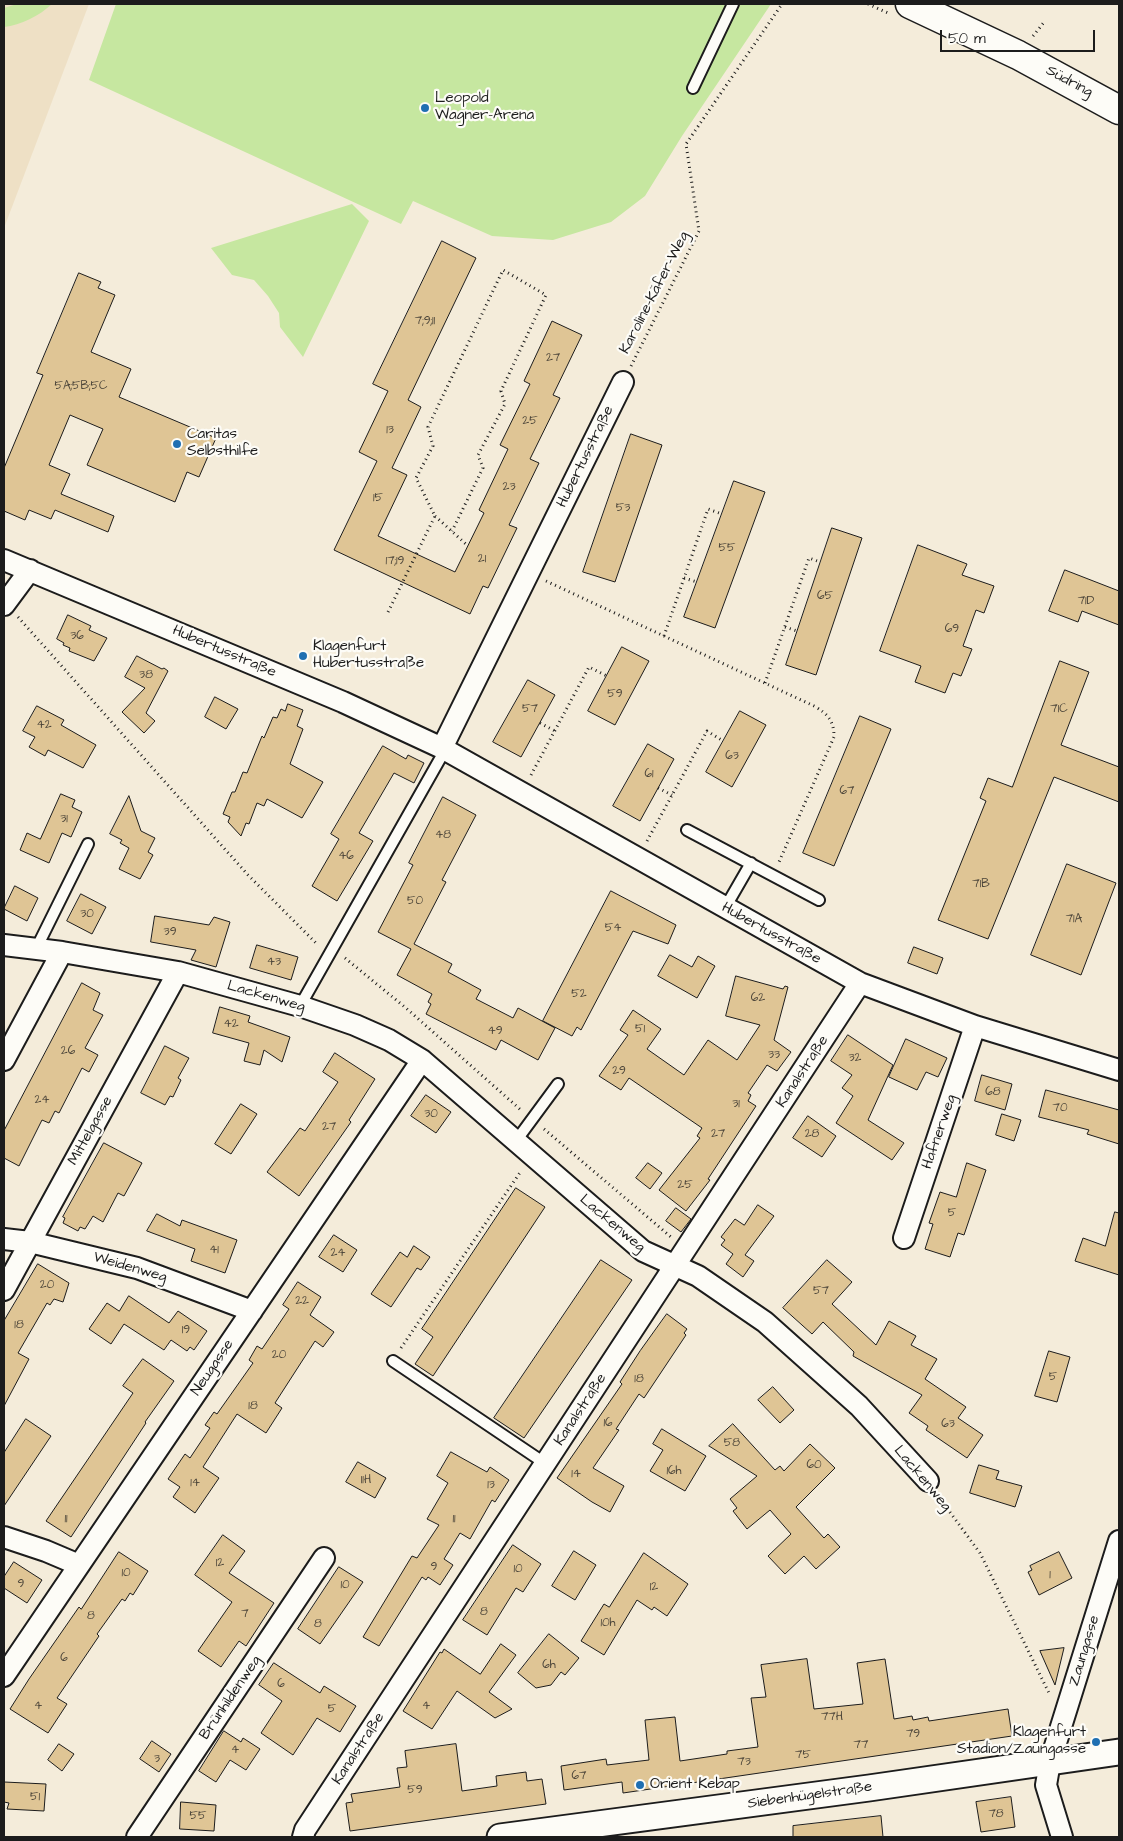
<!DOCTYPE html>
<meta charset="utf-8">
<style>
body{margin:0}
#map{position:relative;width:1123px;height:1841px;overflow:hidden;background:#f4ecda;font-family:"Architects Daughter",sans-serif}
canvas{display:block}
.frame{position:absolute;inset:0;border:5px solid #1c1c1c;pointer-events:none}
.scale{position:absolute;left:940px;top:30px;width:155px;height:22px;box-sizing:border-box;border:2px solid #1c1c1c;border-top:0;padding-left:6px;font-size:15px;line-height:18px;white-space:nowrap;color:#1c1c1c;-webkit-text-stroke:4px #fdfcf7;paint-order:stroke}
</style>
<div id="map">
<canvas width="1123" height="1841"></canvas>
<div class="frame"></div>
<div class="scale">50 m</div>
</div>
<script>
const c = document.querySelector('canvas').getContext('2d');
c.lineJoin = 'round';
function fillPath(path, color) { c.fillStyle = color; c.fill(path, 'evenodd'); }
function strokePath(path, color, width, dash) { c.strokeStyle = color; c.lineWidth = width; c.lineCap = dash ? 'butt' : 'round'; c.setLineDash(dash || []); c.stroke(path); }
function write(font, color, halo, rows, align = 'center') {
  c.font = font + ' "Architects Daughter",sans-serif'; c.lineWidth = 4.5; c.setLineDash([]); c.textBaseline = 'middle'; c.strokeStyle = halo; c.fillStyle = color; for (const [text, x, y, turn = 0] of rows) {
    c.save(); c.translate(x, y); c.rotate((+turn || 0) * Math.PI / 180); c.textAlign = isNaN(turn) ? turn : align; if (halo) c.strokeText(text, 0, 0); c.fillText(text, 0, 0); c.restore();
  }
}
const built = new Path2D(`
 M4,4H89L4,228Z`);
const green = new Path2D(`
 M17,4H52C39,16 21,25 4,27V8Z
 M116,4H771L682,136L645,196L611,222L553,240L492,236L413,201L401,224L89,80Z
 M352,204L369,221L303,357L280,327L279,313L268,296L254,280L232,275L211,248Z`);
const building = new Path2D(`
 M442,241L476,258L408,400L421,407L392,468L407,475L378,536L455,572L484,513L479,510L508,449L500,445L530,384L524,381L552,321L582,335L553,395L560,398L530,459L539,463L509,525L517,528L488,588L483,586L470,614L334,550L377,461L359,452L388,391L373,384Z
 M79,273L101,282L98,288L115,295L91,352L131,369L119,397L216,438L199,477L187,472L175,502L87,465L103,429L70,415L49,465L70,474L61,494L114,516L108,532L55,510L51,519L29,510L25,520L4,511V468L43,375L37,373Z
 M631,434L662,445L615,582L583,572Z
 M734,481L765,492L715,628L684,617Z
 M832,528L862,538L816,675L786,665Z
 M918,545L967,564L962,575L994,586L984,613L976,610L963,646L972,649L961,676L953,673L945,693L915,682L921,666L880,651Z
 M1065,570L1119,591V625L1082,611L1078,622L1049,611Z
 M68,615L91,626L89,630L107,638L94,661L69,651L70,648L63,645L64,643L57,639Z
 M622,647L649,661L615,725L588,711Z
 M137,656L162,669L164,668L168,671L146,713L155,721L144,733L122,712L145,688L125,677Z
 M1060,661L1089,672L1061,745L1119,767V802L1054,777L988,939L938,920L986,801L980,798L988,778L1012,787Z
 M528,680L555,695L521,757L493,742Z
 M215,697L238,709L226,729L205,717Z
 M288,704L303,710L297,726L303,729L290,764L323,782L302,818L267,799L264,806L257,803L249,824L246,823L241,836L228,822L230,817L223,814L232,792H235L243,772L247,773L262,736L264,738L273,717L277,718L281,709L285,711Z
 M37,706L64,720L61,725L96,745L83,768L48,750L45,756L29,747L35,737L23,731Z
 M740,711L766,725L732,787L706,772Z
 M860,716L891,729L834,866L803,853Z
 M648,744L674,759L640,821L613,806Z
 M383,746L406,759L408,755L424,763L414,783L394,773L359,833L373,841L337,901L312,886L339,839L331,834Z
 M61,794L75,800L72,807L82,812L71,837L62,833L49,863L20,850L27,833L40,839Z
 M129,796L141,831L155,838L148,852L153,855L140,879L119,869L129,848L120,843L122,840L110,834Z
 M443,797L476,815L442,880L446,882L414,944L452,964L448,972L481,990L476,999L513,1018L518,1008L555,1028L538,1060L501,1040L496,1050L426,1014L431,1004L428,1002L432,994L397,975L411,949L378,932L413,865L409,863Z
 M1067,864L1116,883L1081,975L1031,955Z
 M15,886L38,898L27,921L4,909Z
 M611,891L676,925L668,944L633,931L581,1030L577,1027L572,1036L543,1021Z
 M81,894L106,907L92,934L67,921Z
 M155,916L209,925L214,917L230,922L216,967L191,960L196,950L151,942Z
 M257,945L298,957L291,980L250,968Z
 M914,947L943,958L937,974L908,963Z
 M670,955L692,967L698,956L715,966L697,998L658,976Z
 M736,976L783,989L785,986L788,987L774,1040L791,1052L777,1071L767,1065L748,1093L751,1095L748,1101L756,1106L708,1179L710,1180L686,1211L659,1190L700,1138L697,1136L702,1128L629,1078L621,1090L599,1076L628,1035L620,1030L633,1010L661,1029L647,1049L684,1075L708,1040L737,1060L760,1025L726,1016Z
 M82,983L100,993L93,1010L103,1015L85,1048L98,1055L89,1072L82,1068L59,1113L55,1111L49,1123L42,1120L19,1166L4,1158V1131Z
 M220,1007L250,1016L248,1022L290,1037L282,1062L264,1050L260,1065L244,1061L249,1043L213,1033Z
 M848,1035L893,1065L868,1120L904,1143L892,1160L836,1123L853,1096L842,1088L852,1075L831,1061Z
 M906,1039L947,1058L938,1077L926,1072L917,1090L889,1077Z
 M165,1046L189,1058L178,1078L181,1080L173,1097L170,1096L165,1105L141,1093Z
 M335,1053L375,1079L349,1120L351,1122L299,1196L267,1172L300,1128L305,1131L338,1082L323,1072Z
 M982,1075L1012,1084L1005,1110L975,1101Z
 M1046,1090L1119,1110V1144L1087,1134L1089,1130L1039,1117Z
 M426,1095L451,1112L436,1133L411,1116Z
 M241,1104L257,1114L231,1154L215,1144Z
 M1002,1114L1021,1120L1014,1141L996,1135Z
 M808,1116L836,1136L822,1157L793,1138Z
 M104,1143L142,1163L124,1196L118,1193L103,1222L93,1216L85,1229L80,1227L78,1231L63,1223L65,1218L63,1217Z
 M648,1163L662,1173L650,1189L636,1178Z
 M967,1163L986,1170L964,1235L958,1233L950,1257L925,1249L933,1224L929,1223L940,1192L956,1197Z
 M516,1188L545,1207L433,1376L415,1364L433,1337L422,1329Z
 M758,1205L774,1216L745,1255L754,1261L743,1277L726,1264L733,1254L721,1245L725,1240L721,1237L735,1219L744,1225Z
 M676,1208L691,1219L681,1232L666,1221Z
 M1115,1212L1119,1213V1275L1075,1261L1083,1238L1105,1246Z
 M157,1214L180,1226L182,1220L237,1240L225,1273L191,1261L195,1249L147,1231Z
 M334,1235L357,1250L343,1272L319,1257Z
 M414,1246L430,1257L421,1270L417,1268L391,1307L371,1294L400,1252L407,1257Z
 M601,1260L632,1280L524,1438L494,1418Z
 M827,1260L852,1282L832,1304L876,1345L889,1321L916,1336L911,1345L937,1359L925,1379L966,1407L958,1418L983,1435L967,1458L926,1430L928,1426L909,1413L922,1395L853,1356L854,1352L823,1322L812,1334L783,1308Z
 M38,1264L69,1283L63,1302L54,1299L50,1305L47,1303L18,1353L29,1359L4,1406V1321Z
 M298,1282L321,1297L310,1315L334,1332L323,1347L315,1341L275,1403L282,1408L266,1433L237,1414L203,1467L219,1478L195,1513L173,1497L180,1487L168,1479L185,1454L190,1458L210,1428L205,1425L214,1412L217,1414L253,1363L249,1360L257,1346L262,1349L289,1309L283,1305Z
 M129,1296L169,1323L178,1311L207,1331L194,1350L190,1347L187,1351L171,1340L164,1350L124,1324L111,1344L89,1329L107,1303L119,1311Z
 M667,1314L687,1329L684,1333L686,1335L644,1398L639,1394L616,1429L619,1430L593,1468L624,1486L610,1512L592,1502L557,1478L622,1384L620,1382L640,1351Z
 M1049,1351L1070,1357L1057,1402L1035,1396Z
 M143,1359L174,1381L145,1422L146,1423L71,1537L46,1521L133,1393L123,1386Z
 M773,1387L794,1410L780,1423L758,1400Z
 M26,1419L51,1436L4,1506V1453Z
 M733,1424L775,1470L780,1466L784,1471L810,1444L835,1468L796,1507L824,1538L828,1534L840,1547L816,1569L804,1556L785,1574L768,1556L791,1534L770,1510L747,1529L733,1511L737,1508L730,1499L757,1476L709,1446Z
 M662,1429L706,1456L685,1491L650,1471L663,1450L653,1444Z
 M451,1452L487,1472L490,1467L509,1480L495,1502L492,1500L470,1539L460,1533L444,1559L453,1565L440,1585L428,1577L426,1580L422,1577L379,1646L363,1637L412,1556L417,1558L439,1525L427,1519L448,1483L437,1476Z
 M358,1462L386,1478L375,1498L346,1482Z
 M979,1465L999,1471L996,1479L1022,1486L1015,1507L970,1493Z
 M223,1535L245,1551L229,1573L274,1603L246,1646L239,1641L221,1667L198,1651L232,1602L195,1575Z
 M513,1545L541,1564L523,1592L516,1588L487,1635L463,1620Z
 M574,1551L596,1565L575,1600L552,1586Z
 M119,1552L148,1571L133,1595L130,1593L125,1601L122,1599L97,1634L99,1636L57,1698L67,1704L48,1733L10,1709L29,1679L79,1607L81,1609Z
 M1059,1552L1072,1578L1039,1595L1028,1572L1032,1570L1030,1566Z
 M644,1553L688,1584L667,1616L654,1607L652,1610L637,1600L604,1655L581,1641L604,1604L609,1607Z
 M14,1562L42,1580L27,1603L4,1588V1577Z
 M339,1567L363,1582L320,1644L298,1629Z
 M549,1634L579,1658L565,1675L561,1672L551,1685L536,1688L518,1673Z
 M501,1644L516,1655L489,1692L512,1709L495,1718L457,1691L432,1729L403,1711L440,1652L442,1653L444,1649L480,1674Z
 M1064,1648L1055,1685L1040,1651Z
 M807,1659L814,1709L863,1704L857,1663L885,1659L894,1719L912,1716L913,1720L928,1717L929,1721L1008,1709L1012,1736L623,1793L622,1782L564,1790L561,1766L606,1759L607,1765L649,1760L645,1720L675,1717L680,1761L727,1754V1751L758,1747L751,1698L766,1697L761,1665Z
 M274,1663L320,1693L324,1686L356,1706L340,1732L317,1718L293,1755L261,1733L282,1701L259,1685Z
 M224,1731L241,1742L243,1738L260,1749L246,1770L230,1760L216,1782L199,1771Z
 M152,1741L171,1754L159,1772L140,1759Z
 M59,1744L74,1754L62,1771L48,1760Z
 M456,1744L462,1791L497,1786L496,1776L526,1772L527,1781L542,1779L546,1804L350,1831L346,1803L353,1802L351,1794L400,1787L397,1768L407,1767L405,1751Z
 M4,1782L46,1784L44,1811L7,1809L9,1803L4,1802Z
 M1011,1797L1015,1827L981,1832L976,1802Z
 M181,1802L216,1805L214,1831L180,1829Z
 M881,1816L883,1837H793V1826Z`);
const path = new Path2D(`
 M868,4L888,13
 M1033,36L1045,21
 M631,366L699,231L686,144L782,4
 M435,516L468,546
 M684,578L697,582
 M546,581L814,706C828,714 834,721 834,737L779,862
 M388,612L435,516L416,478L433,446L428,427L503,270L546,295L501,391L505,404L478,455L483,468L452,531
 M18,617L248,875L317,944
 M785,627L797,631
 M664,636L708,509L722,514
 M765,683L809,558L820,562
 M540,723L555,731
 M531,775L589,667L607,676
 M658,788L672,795
 M647,841L707,731L723,741
 M345,958L406,1008L522,1111
 M544,1129L671,1237
 M401,1348L521,1171
 M938,1496L980,1553L1050,1695`);
const service = new Path2D(`
 M693,88L733,4
 M687,830L819,900
 M725,908L751,863
 M36,949L88,844
 M300,1006L445,750
 M516,1141L558,1084
 M393,1361L546,1464`);
const minor = new Path2D(`
 M4,560L343,702L442,748L860,983L975,1026L1119,1070
 M4,605L30,570
 M442,748L623,382
 M4,945L62,952L178,972L300,1006L355,1025L389,1040L422,1060L643,1251L698,1276L765,1322L859,1406L928,1481
 M4,1060L62,952
 M904,1238L975,1026
 M4,1239L30,1242L137,1268L252,1311
 M4,1290L178,972
 M4,1537L46,1551L79,1565
 M4,1676L422,1060
 M137,1837L324,1558
 M303,1837L305,1830L860,983
 M1062,1837L1046,1785L1050,1762L1119,1541`);
const tertiary = new Path2D(`
 M500,1837L869,1788L1119,1752`);
const primary = new Path2D(`
 M910,4L1018,55L1119,110`);
const markers = [
 [425,108,5,"#1f6fb2"],
 [177,444,5,"#1f6fb2"],
 [303,656,5,"#1f6fb2"],
 [1096,1742,5,"#1f6fb2"],
 [640,1785,5,"#1f6fb2"]
];
const numberNames = [
 ["7;9;11",425,321],
 ["27",553,358],
 ["5A;5B;5C",81,386],
 ["25",530,421],
 ["13",390,430],
 ["23",509,487],
 ["15",378,498],
 ["53",623,508],
 ["55",727,548],
 ["21",482,559],
 ["17;19",395,561],
 ["65",825,596],
 ["71D",1086,601],
 ["69",952,629],
 ["36",77,636],
 ["38",146,675],
 ["59",615,694],
 ["57",530,709],
 ["71C",1059,709],
 ["42",44,725],
 ["63",732,756],
 ["61",649,774],
 ["67",847,791],
 ["31",64,819],
 ["48",443,835],
 ["46",346,856],
 ["71B",981,884],
 ["50",415,901],
 ["30",87,914],
 ["71A",1074,919],
 ["54",613,928],
 ["39",170,932],
 ["43",274,962],
 ["52",579,994],
 ["62",758,998],
 ["42",231,1024],
 ["51",640,1029],
 ["49",495,1031],
 ["26",68,1051],
 ["33",774,1055],
 ["32",855,1058],
 ["29",619,1071],
 ["68",993,1092],
 ["24",42,1100],
 ["31",736,1104],
 ["70",1060,1108],
 ["30",431,1114],
 ["27",329,1127],
 ["27",718,1134],
 ["28",812,1134],
 ["25",685,1185],
 ["5",952,1213],
 ["41",214,1250],
 ["24",338,1253],
 ["20",47,1285],
 ["57",821,1291],
 ["22",302,1301],
 ["18",19,1325],
 ["19",186,1330],
 ["20",279,1355],
 ["5",1053,1377],
 ["18",639,1379],
 ["18",253,1406],
 ["16",608,1423],
 ["63",948,1424],
 ["58",732,1443],
 ["60",814,1465],
 ["16h",674,1471],
 ["14",576,1474],
 ["11H",366,1480],
 ["14",195,1483],
 ["13",491,1485],
 ["11",66,1519],
 ["11",454,1519],
 ["12",220,1563],
 ["9",434,1567],
 ["10",518,1569],
 ["10",126,1573],
 ["1",1050,1575],
 ["9",21,1584],
 ["10",345,1585],
 ["12",654,1587],
 ["8",484,1612],
 ["7",245,1614],
 ["8",91,1616],
 ["10h",608,1623],
 ["8",318,1624],
 ["6",64,1658],
 ["6h",549,1665],
 ["6",281,1684],
 ["4",38,1706],
 ["4",426,1706],
 ["5",332,1709],
 ["77H",832,1717],
 ["79",913,1734],
 ["77",861,1745],
 ["4",235,1750],
 ["75",803,1755],
 ["3",157,1759],
 ["73",744,1762],
 ["67",579,1776],
 ["59",415,1790],
 ["51",35,1797],
 ["78",996,1814],
 ["55",198,1816]
];
const streetNames = [
 ["Südring",1069,82,28],
 ["Karoline-Käfer-Weg",655,293,-63],
 ["Hubertusstraße",586,457,-64],
 ["Hubertusstraße",224,652,23],
 ["Hubertusstraße",771,934,29],
 ["Lackenweg",266,997,16],
 ["Kanalstraße",803,1072,-57],
 ["Mittelgasse",91,1131,-61],
 ["Hafnerweg",940,1132,-71],
 ["Lackenweg",612,1224,40],
 ["Weidenweg",130,1268,16],
 ["Neugasse",213,1368,-56],
 ["Kanalstraße",581,1410,-57],
 ["Lackenweg",922,1479,50],
 ["Zaungasse",1085,1651,-73],
 ["Brünhildenweg",231,1698,-56],
 ["Kanalstraße",359,1749,-57],
 ["Siebenhügelstraße",810,1796,-8]
];
const poiNames = [
 ["Leopold",435,99],
 ["Wagner-Arena",435,116],
 ["Caritas",187,435],
 ["Selbsthilfe",187,452],
 ["Klagenfurt",313,647],
 ["Hubertusstraße",313,664],
 ["Klagenfurt",1086,1733,"right"],
 ["Stadion/Zaungasse",1086,1750,"right"],
 ["Orient Kebap",650,1785]
];
fillPath(built, '#eee0c5');
fillPath(green, '#c6e7a0');
fillPath(building, '#dfc595');
strokePath(building, '#1c1c1c', 1);
strokePath(service, '#1c1c1c', 14);
strokePath(minor, '#1c1c1c', 24);
strokePath(tertiary, '#1c1c1c', 29);
strokePath(primary, '#1c1c1c', 31);
strokePath(path, '#1c1c1c', 3, [1, 4]);
strokePath(service, '#fdfcf7', 10);
strokePath(minor, '#fdfcf7', 20);
strokePath(tertiary, '#fdfcf7', 25);
strokePath(primary, '#fdfcf7', 28);
for (const [x, y, r, color] of markers) { const dot = new Path2D(); dot.arc(x, y, r, 0, 2 * Math.PI); c.fillStyle = color; c.fill(dot); strokePath(dot, '#fdfcf7', 2); }
write('12px', '#4d463a', null, numberNames);
write('15px', '#1c1c1c', '#fdfcf7', streetNames);
write('15px', '#1c1c1c', '#fdfcf7', poiNames, 'left');
</script>
